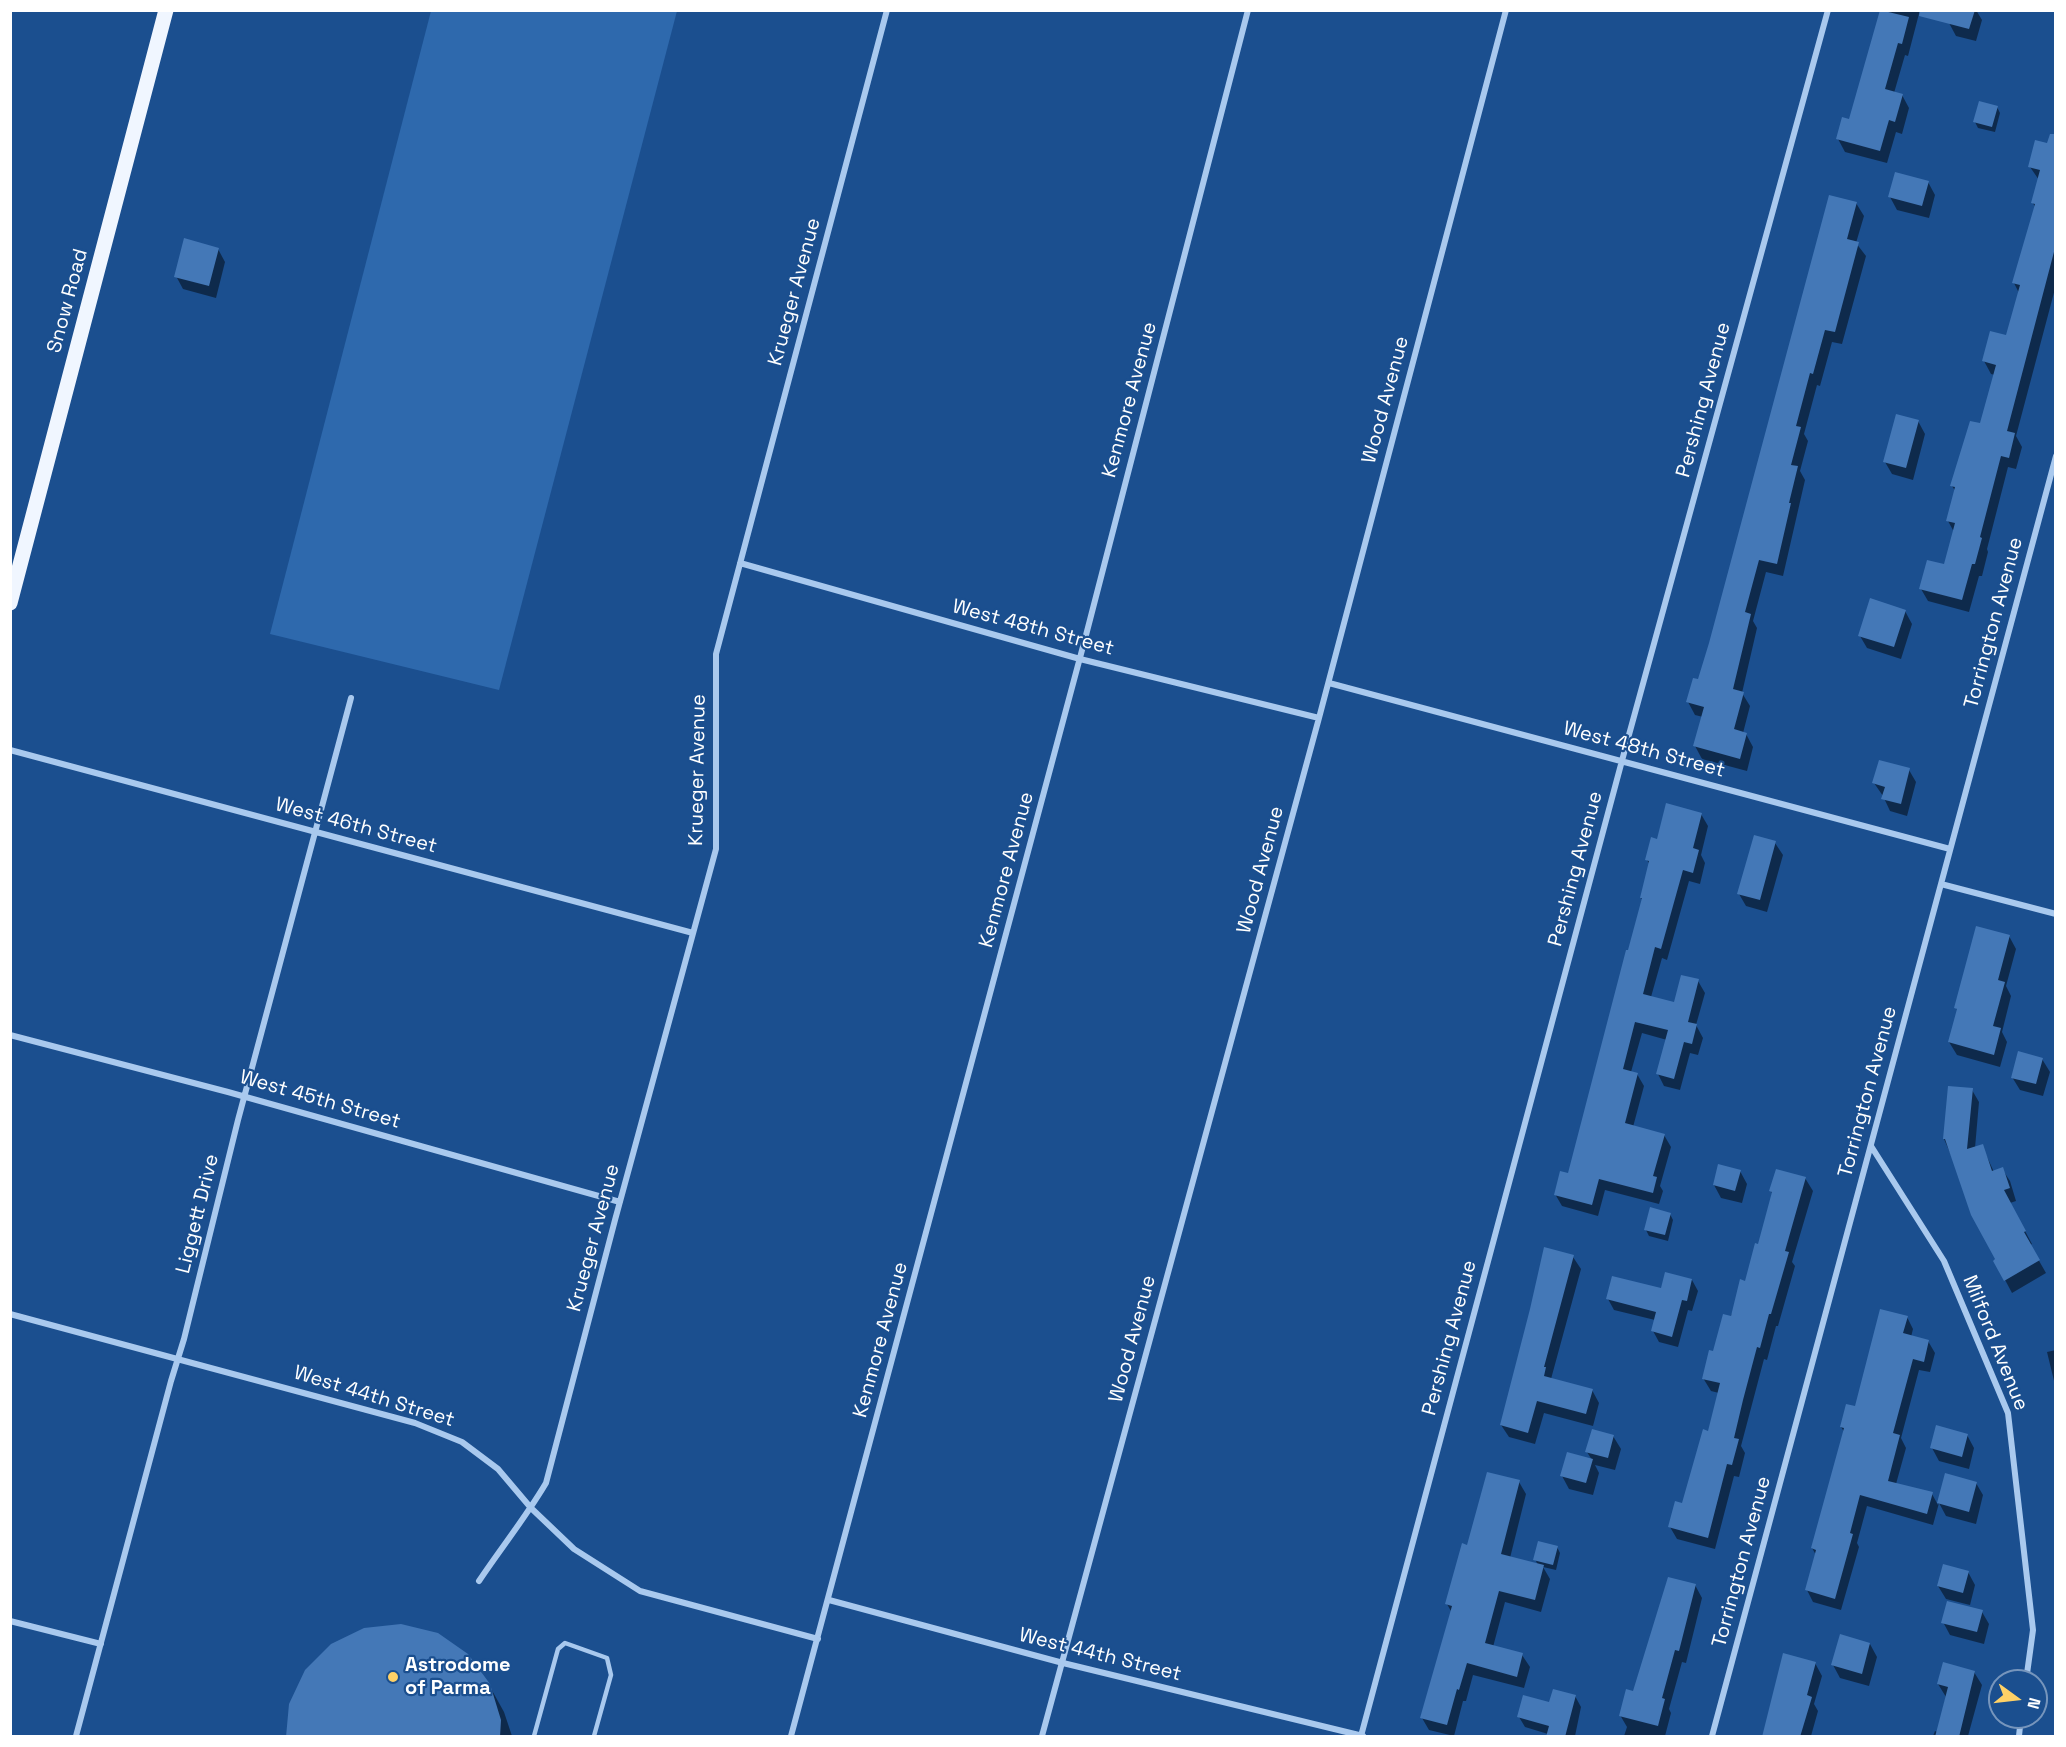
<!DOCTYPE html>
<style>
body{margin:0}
#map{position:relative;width:2066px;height:1747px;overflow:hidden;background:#1b4f8f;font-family:"Space Grotesk",sans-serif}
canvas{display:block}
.frame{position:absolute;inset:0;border:12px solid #fff;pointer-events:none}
.north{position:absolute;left:1988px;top:1669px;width:60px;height:60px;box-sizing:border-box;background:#1b4f8f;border:2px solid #7695bc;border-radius:50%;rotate:105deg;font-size:16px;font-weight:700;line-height:24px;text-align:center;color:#fff}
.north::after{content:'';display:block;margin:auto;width:21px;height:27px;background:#ffd166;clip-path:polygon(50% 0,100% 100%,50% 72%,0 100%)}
</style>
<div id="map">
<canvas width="2066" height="1747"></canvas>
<div class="frame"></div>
<div class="north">N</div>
</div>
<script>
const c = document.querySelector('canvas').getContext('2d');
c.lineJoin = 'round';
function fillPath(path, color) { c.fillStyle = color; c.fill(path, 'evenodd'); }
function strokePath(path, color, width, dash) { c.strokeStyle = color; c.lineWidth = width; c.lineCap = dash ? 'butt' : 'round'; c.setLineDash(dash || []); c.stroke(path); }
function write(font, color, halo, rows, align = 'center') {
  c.font = font + ' "Space Grotesk",sans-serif'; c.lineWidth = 4.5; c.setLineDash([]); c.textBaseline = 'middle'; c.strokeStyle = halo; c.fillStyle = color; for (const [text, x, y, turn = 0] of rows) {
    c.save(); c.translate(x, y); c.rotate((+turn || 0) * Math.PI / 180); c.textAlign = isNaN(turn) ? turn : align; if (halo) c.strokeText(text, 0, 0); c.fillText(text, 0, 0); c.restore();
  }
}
const green = new Path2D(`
 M431,11H677L499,690L270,634Z`);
const shadow = new Path2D(`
 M1881,10H1920L1908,56L1905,55L1894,93L1902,95L1909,108L1902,134L1896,132L1887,163L1845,152L1838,139L1850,121Z
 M1952,10H1976L1982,20L1976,41L1956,36L1949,23Z
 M1997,107L2000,113L1995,132L1978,128L1975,122Z
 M2056,135V285L2016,436L2022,447L2016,469L2008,467L1987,549L1988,552L1982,576H1979L1969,612L1928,601L1921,589L1945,566L1954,532L1948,521L1956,492L1952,486L1981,425L1995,375L1991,374L1984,361L2007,337L2019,293L2014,283L2035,207L2033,203L2039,180L2030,167L2053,146Z
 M1928,182L1935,195L1929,218L1897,210L1890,197Z
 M1856,203L1864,216L1856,243L1866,256L1842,344L1832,342L1820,386L1817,385L1804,434L1808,441L1800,471L1805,480L1783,576L1766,572L1753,621L1757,628L1742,693L1750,706L1743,733L1746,734L1753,747L1747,771L1702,759L1695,746L1703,717L1695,715L1688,702L1699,681Z
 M218,249L225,262L216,298L183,289L176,276Z
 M1918,421L1925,434L1913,480L1892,474L1885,462Z
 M1905,611L1912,624L1901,659L1867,648L1860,636Z
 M1909,770L1916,782L1907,816L1890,811L1883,796L1874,783Z
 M1701,814L1708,826L1701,855L1705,863L1700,884L1689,881L1667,960L1662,958L1651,997L1675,1004L1698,981L1705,993L1696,1025L1703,1038L1698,1055L1690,1053L1680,1090L1664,1086L1658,1074L1667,1040L1642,1033L1631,1072L1637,1074L1644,1086L1633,1127L1664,1135L1671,1147L1660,1186L1663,1191L1659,1204L1605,1190L1598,1216L1562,1206L1555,1194L1569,1175L1643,900L1641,898L1650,865L1647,860L1658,841Z
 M1775,843L1783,855L1767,912L1746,906L1739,894Z
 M2009,936L2016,949L2006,986L2011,996L2002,1032L2007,1042L2000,1067L1957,1055L1949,1042L1958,1011L1956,1008Z
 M2042,1059L2050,1072L2043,1096L2020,1090L2012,1077Z
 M1972,1090L1979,1102L1975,1148L1982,1146L1994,1172L2002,1169L2010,1181L2016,1201L2010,1203L2032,1244L2030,1245L2046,1273L2012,1293L1995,1261L1997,1260L1944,1139Z
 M1740,1171L1747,1184L1742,1203L1721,1198L1714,1185Z
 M1805,1178L1813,1191L1792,1262L1795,1266L1778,1326H1776L1767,1360L1764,1359L1741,1446L1745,1453L1739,1477L1734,1476L1715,1549L1677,1539L1670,1527L1683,1505L1709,1433L1719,1393L1711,1391L1703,1378L1746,1282L1759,1246L1773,1195L1771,1191Z
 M1670,1214L1673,1220L1668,1241L1649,1236L1646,1230Z
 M1573,1257L1581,1269L1551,1379L1592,1390L1599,1403L1593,1426L1544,1413L1535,1444L1509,1437L1501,1425Z
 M1692,1280L1698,1291L1692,1311L1688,1310L1678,1347L1659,1342L1653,1331L1655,1320L1614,1310L1608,1299L1662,1290Z
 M1907,1317L1913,1329L1911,1337L1928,1341L1935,1353L1930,1372L1919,1370L1901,1438L1906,1448L1896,1484L1932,1494L1938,1505L1946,1475L1976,1483L1983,1495L1976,1524L1946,1516L1939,1503L1933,1525L1867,1506L1857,1543L1859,1547L1841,1610L1813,1602L1807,1590L1816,1555L1812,1548L1845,1433L1841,1427L1856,1408Z
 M2056,1350V1389L2047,1352Z
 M1967,1435L1974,1448L1969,1469L1939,1461L1932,1448Z
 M1613,1436L1621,1449L1615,1470L1595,1465L1599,1473L1593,1495L1569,1489L1562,1476L1592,1460L1587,1452Z
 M1519,1482L1526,1494L1510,1558L1538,1565L1535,1559L1557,1547L1560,1553L1556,1570L1543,1567L1550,1579L1541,1612L1505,1602L1493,1647L1522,1655L1530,1667L1524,1688L1473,1675L1466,1701H1463L1454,1736L1429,1730L1422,1718L1452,1613L1447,1604L1468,1547Z
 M1968,1572L1975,1585L1970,1605L1946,1599L1938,1586Z
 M1695,1585L1702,1598L1686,1663L1682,1662L1669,1709L1671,1713L1665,1736H1624L1627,1727L1620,1715Z
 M1982,1612L1989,1624L1984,1644L1950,1635L1943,1622Z
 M1870,1644L1877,1657L1869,1686L1840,1678L1833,1665Z
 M1815,1663L1822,1676L1814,1704L1818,1711L1811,1736H1763Z
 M1974,1672L1982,1685L1968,1736H1933L1935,1731L1937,1732L1946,1697L1938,1684Z
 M489,1685L504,1712L512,1736H287Z
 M1575,1696L1581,1707L1575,1736H1547L1548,1734L1525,1727L1519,1717L1550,1703Z`);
const building = new Path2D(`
 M1880,10L1909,17L1902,44L1898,43L1885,89L1903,94L1895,122L1889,120L1880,151L1836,139L1842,117L1849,119Z
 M1920,10H1975L1969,29L1919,16Z
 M1979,101L1998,106L1992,127L1973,122Z
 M2050,134H2055V248L2007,431L2015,433L2009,458L2001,456L1980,537L1982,538L1975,564H1972L1962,600L1919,589L1927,560L1944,564L1955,523L1946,521L1955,487L1950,486L1970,421L1980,423L1996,365L1982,361L1990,331L2006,335L2020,285L2012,283L2035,204L2031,203L2040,170L2028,167L2035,140L2047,143Z
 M1895,172L1929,181L1922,206L1888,197Z
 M1829,195L1857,202L1847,239L1859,242L1835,332L1825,330L1813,374L1810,373L1796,426L1801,427L1791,465L1798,466L1789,503H1791L1777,564L1759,560L1745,612L1751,614L1733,689L1744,692L1734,729L1747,733L1740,759L1693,746L1704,707L1686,702L1693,678L1698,679L1709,643Z
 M184,238L219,248L209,286L174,277Z
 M1896,414L1919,420L1906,468L1883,462Z
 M1870,598L1906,610L1894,647L1858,636Z
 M1879,760L1910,768L1901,804L1881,799L1885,787L1872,783Z
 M1666,803L1702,813L1693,848L1699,850L1693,873L1683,870L1661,949L1655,947L1643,994L1674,1002L1681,975L1699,979L1688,1022L1697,1024L1692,1044L1684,1042L1674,1079L1656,1074L1668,1030L1635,1022L1623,1069L1638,1073L1625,1123L1665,1134L1653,1176L1657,1177L1653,1193L1599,1179L1592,1205L1554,1195L1560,1171L1568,1173L1626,950H1628L1642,898H1640L1649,861L1645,860L1651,837L1657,839Z
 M1754,835L1776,841L1760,900L1737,894Z
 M1976,926L2010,935L1998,980L2005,982L1993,1026L2001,1028L1994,1055L1948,1042L1957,1009L1954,1008Z
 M2018,1051L2043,1058L2036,1084L2011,1078Z
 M1948,1086L1973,1088L1967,1149L1983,1144L1992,1171L2003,1167L2010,1188L2004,1190L2026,1231L2024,1232L2040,1260L2004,1281L1993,1261L1995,1259L1971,1215L1945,1139H1943Z
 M1718,1164L1741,1170L1735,1191L1713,1185Z
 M1776,1169L1806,1177L1785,1251L1789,1252L1771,1314H1769L1760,1348L1757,1347L1743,1400L1734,1438L1739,1439L1732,1465L1727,1464L1708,1538L1668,1527L1675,1501L1682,1503L1703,1429L1708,1431L1720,1383L1702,1379L1709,1350L1713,1351L1723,1314L1731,1316L1740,1279L1745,1281L1755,1243L1758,1244L1772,1192L1769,1191Z
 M1650,1207L1671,1213L1665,1235L1644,1230Z
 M1544,1247L1574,1255L1544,1367H1546L1544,1376L1593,1389L1586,1414L1537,1401L1528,1433L1500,1425L1530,1309Z
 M1665,1272L1692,1279L1687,1301L1682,1300L1672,1337L1651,1331L1656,1312L1606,1299L1612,1276L1661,1288Z
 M1880,1309L1908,1316L1903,1333L1929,1340L1924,1362L1913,1359L1893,1433L1900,1435L1888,1481L1933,1492L1927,1514L1860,1495L1850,1533L1853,1534L1835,1599L1805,1590L1816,1550L1811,1548L1844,1428L1840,1427L1846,1404L1855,1406Z
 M1936,1425L1968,1434L1962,1457L1930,1448Z
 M1592,1429L1614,1435L1608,1458L1585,1452Z
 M1567,1452L1593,1459L1586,1483L1560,1476Z
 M1487,1472L1520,1480L1501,1554L1544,1565L1535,1600L1499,1591L1485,1643L1523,1653L1517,1677L1467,1663L1459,1690L1457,1689L1447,1725L1420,1718L1452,1606L1445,1604L1462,1543L1467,1545Z
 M1945,1473L1977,1482L1969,1512L1937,1503Z
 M1538,1541L1558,1546L1553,1565L1533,1560Z
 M1943,1564L1969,1571L1963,1593L1937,1586Z
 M1668,1577L1696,1584L1679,1651L1675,1650L1662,1698L1665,1699L1658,1726L1619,1716L1626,1689L1633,1691Z
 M1947,1601L1983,1610L1977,1632L1941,1623Z
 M401,1624L438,1633L468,1654L490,1684L501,1720L500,1737H286L289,1704L305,1670L331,1644L364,1628Z
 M1840,1634L1870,1643L1862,1674L1831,1665Z
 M1783,1653L1816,1662L1807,1695L1812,1697L1800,1737H1762Z
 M1943,1662L1975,1671L1959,1737H1935L1948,1687L1937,1684Z
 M1553,1689L1576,1695L1565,1737H1546L1549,1726L1517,1717L1523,1695L1549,1702Z`);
const service = new Path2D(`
 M534,1736L558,1649L565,1643L607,1658L611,1675L594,1736`);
const minor = new Path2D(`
 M740,563L1080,659L1319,718
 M1329,683L1950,849
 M10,750L693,933
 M1941,884L2056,914
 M10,1035L228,1092L620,1202
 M1871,1146L1944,1261L2008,1413L2033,1630L2026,1681
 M10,1314L415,1423L462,1442L498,1469L531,1508L574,1549L640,1591L818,1639
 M479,1581C501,1548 526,1517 546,1483L615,1220L716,849V654L887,10
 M829,1600L1063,1663L1363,1736
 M10,1621L101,1644
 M76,1736L171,1381L184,1339L238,1120L351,698
 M791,1736L1085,639L1248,10
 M1042,1736L1319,718L1506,10
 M1361,1736L1627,742L1828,10
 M1712,1736L2056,456
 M2019,1736L2021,1717`);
const primary = new Path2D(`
 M10,603L166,10`);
const markers = [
 [393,1677,6,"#ffd166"]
];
const streetNames = [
 ["Krueger Avenue",795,292,-75],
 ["Snow Road",68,301,-75],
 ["Kenmore Avenue",1130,400,-75],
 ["Wood Avenue",1386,400,-75],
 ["Pershing Avenue",1704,400,-75],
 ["Torrington Avenue",1994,623,-75],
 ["West 48th Street",1033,628,15],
 ["West 48th Street",1644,750,15],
 ["Krueger Avenue",698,770,-89],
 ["West 46th Street",356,826,15],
 ["Pershing Avenue",1576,869,-75],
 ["Kenmore Avenue",1007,870,-75],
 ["Wood Avenue",1261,870,-75],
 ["Torrington Avenue",1868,1092,-75],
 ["West 45th Street",320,1100,16],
 ["Liggett Drive",198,1214,-76],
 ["Krueger Avenue",594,1238,-75],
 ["Pershing Avenue",1450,1338,-75],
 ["Wood Avenue",1133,1339,-75],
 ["Kenmore Avenue",881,1340,-75],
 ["Milford Avenue",1995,1343,68],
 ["West 44th Street",374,1397,17],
 ["Torrington Avenue",1742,1562,-75],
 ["West 44th Street",1100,1655,14]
];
const poiNames = [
 ["Astrodome",405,1666],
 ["of Parma",405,1689]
];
fillPath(green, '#2e69ad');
fillPath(shadow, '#0007');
fillPath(building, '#4478b7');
strokePath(service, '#a9c9ee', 4.5);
strokePath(minor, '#a9c9ee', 6);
strokePath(primary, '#f0f6ff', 15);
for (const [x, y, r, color] of markers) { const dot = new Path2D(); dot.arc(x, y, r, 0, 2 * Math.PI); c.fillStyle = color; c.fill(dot); strokePath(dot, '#1b4f8f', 2); }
write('20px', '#fff', '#1b4f8f', streetNames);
write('bold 20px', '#fff', '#1b4f8f', poiNames, 'left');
</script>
